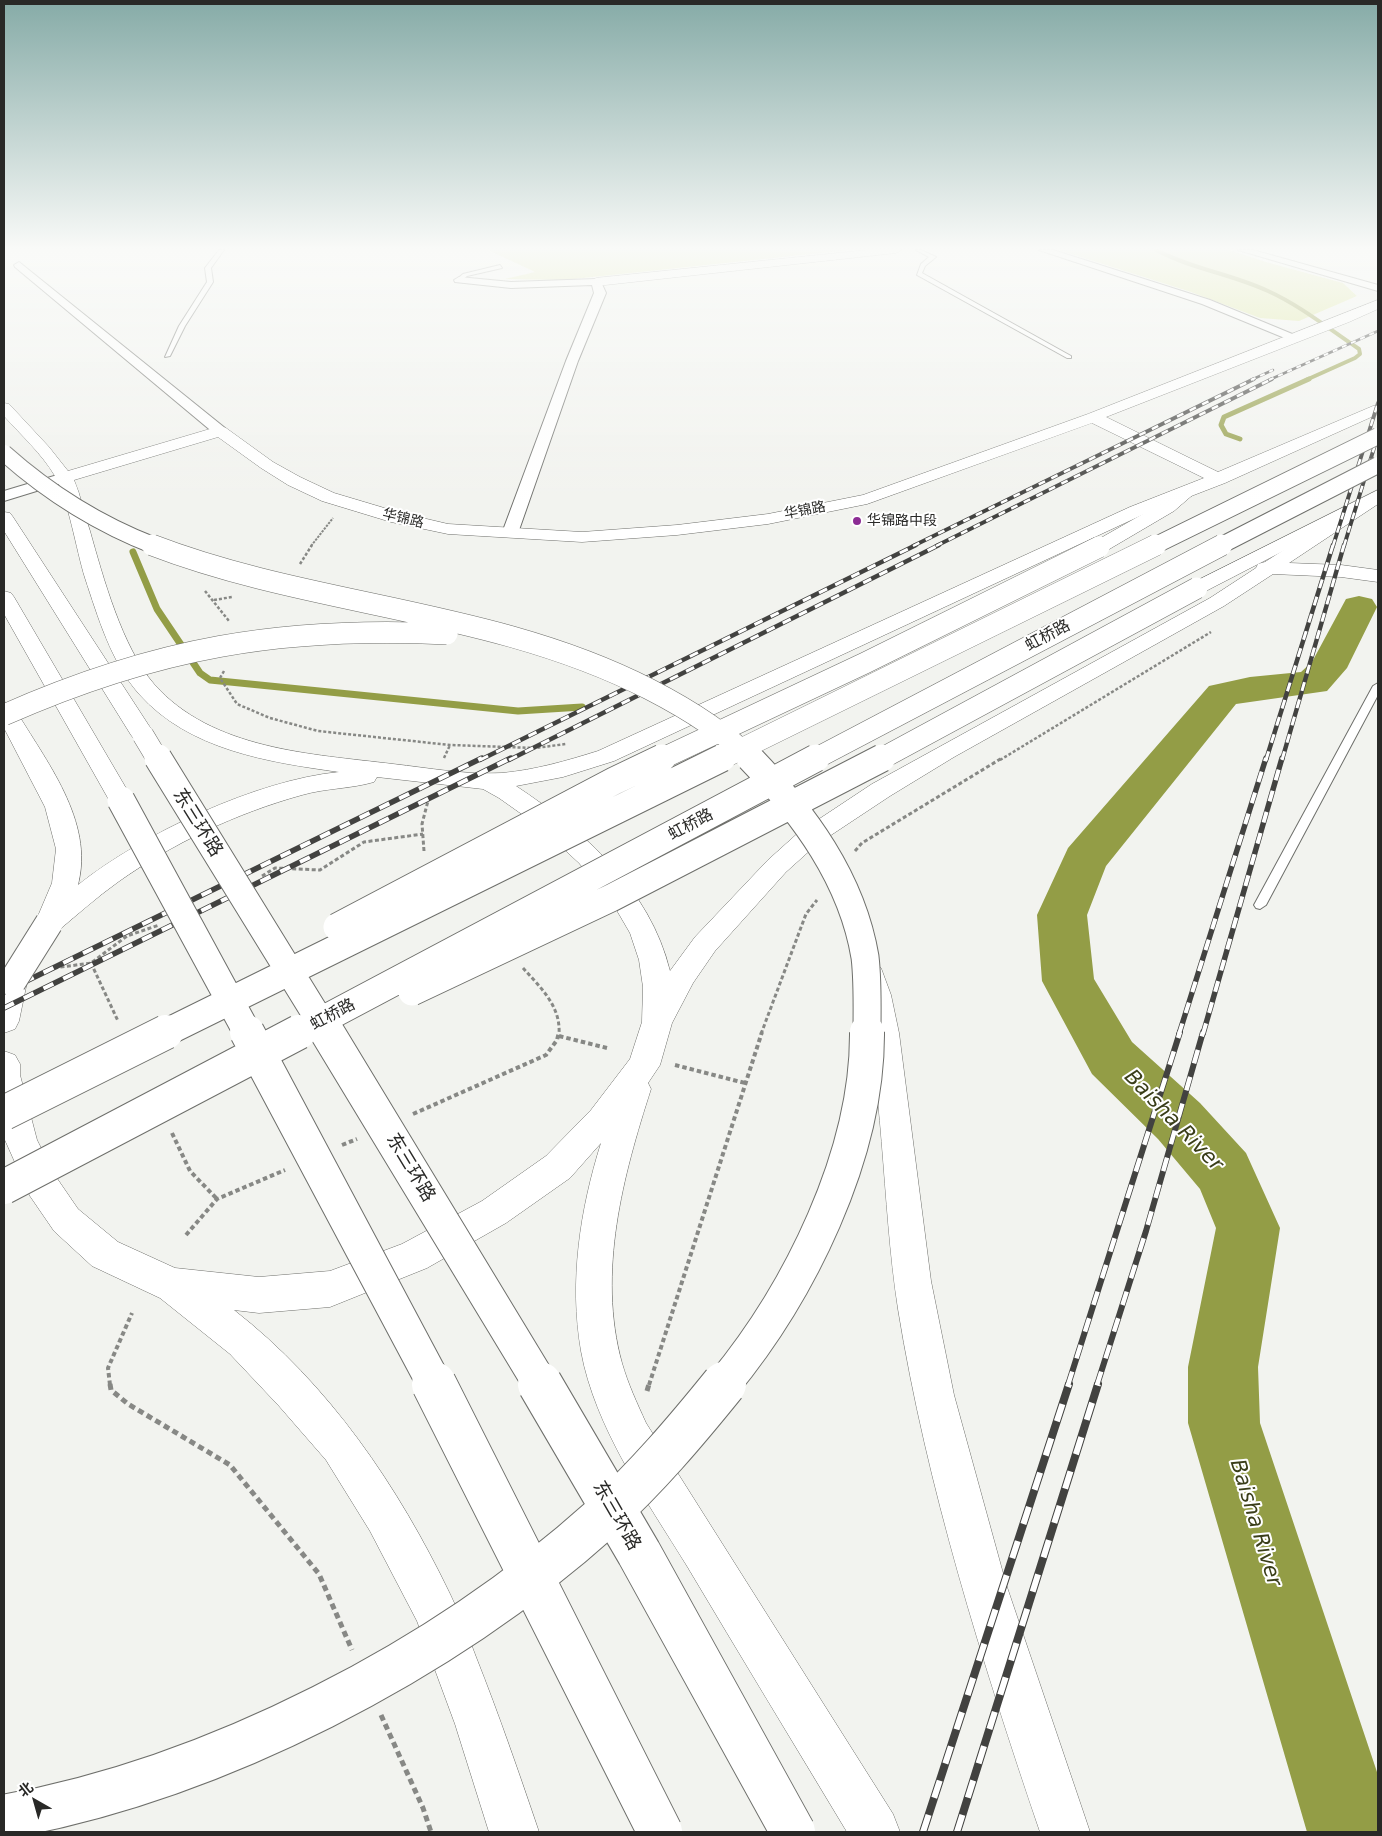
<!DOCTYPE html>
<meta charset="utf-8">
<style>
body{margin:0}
#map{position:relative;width:1382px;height:1836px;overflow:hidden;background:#f2f3ef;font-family:"DejaVu Sans","Noto Sans SC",sans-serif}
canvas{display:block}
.frame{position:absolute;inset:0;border:5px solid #292927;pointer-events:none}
.north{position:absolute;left:10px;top:1776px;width:50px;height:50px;-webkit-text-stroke:4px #fff;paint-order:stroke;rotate:322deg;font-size:14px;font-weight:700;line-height:20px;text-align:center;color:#292927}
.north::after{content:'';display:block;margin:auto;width:18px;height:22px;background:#292927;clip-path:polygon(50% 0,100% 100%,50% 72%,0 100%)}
</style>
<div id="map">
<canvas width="1382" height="1836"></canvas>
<div class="frame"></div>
<div class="north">北</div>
</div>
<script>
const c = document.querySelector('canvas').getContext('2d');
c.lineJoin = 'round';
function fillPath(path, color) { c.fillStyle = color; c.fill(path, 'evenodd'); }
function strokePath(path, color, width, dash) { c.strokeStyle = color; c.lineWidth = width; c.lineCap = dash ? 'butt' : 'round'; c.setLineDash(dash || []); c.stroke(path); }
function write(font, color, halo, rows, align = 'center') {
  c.font = font + ' "DejaVu Sans","Noto Sans SC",sans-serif'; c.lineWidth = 4; c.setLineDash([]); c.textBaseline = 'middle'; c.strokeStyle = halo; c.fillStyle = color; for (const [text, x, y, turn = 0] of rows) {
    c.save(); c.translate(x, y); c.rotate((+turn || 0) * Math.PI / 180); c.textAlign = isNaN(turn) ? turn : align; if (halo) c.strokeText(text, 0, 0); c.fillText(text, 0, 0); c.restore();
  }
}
const green = new Path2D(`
 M488,250H849L564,280L505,279L535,272Z
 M1059,250H1229L1266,262L1343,283L1357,296L1299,321L1260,318L1191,292Z`);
const streamFar2 = new Path2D(`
 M1156,250C1192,269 1232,274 1268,291C1301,306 1329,329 1359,349L1360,354L1355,358L1306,380`);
const streamFar1 = new Path2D(`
 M1240,439L1226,434L1221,425L1224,417L1309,379`);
const stream = new Path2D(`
 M133,552L157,609L200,673L210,680L518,711L582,707`);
const river = new Path2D(`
 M1359,596L1372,599L1377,607L1347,668L1327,691L1236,704L1106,866L1087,915L1094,979L1132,1042L1200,1103L1246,1153L1280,1228L1258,1367L1260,1423L1378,1775V1832H1307L1188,1423V1367L1216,1228L1200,1189L1158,1139L1092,1074L1042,981L1037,915L1068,848L1209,686L1250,677L1301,672L1312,662L1346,599Z`);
const pathFar4 = new Path2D(`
 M311,546L333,518`);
const pathFar3 = new Path2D(`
 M300,564L312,545
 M205,591L229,621
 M214,600L232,597
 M224,671L220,678L237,704L270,718L318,731L450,745L535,748L566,744
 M444,758L450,745
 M1000,760L1211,632`);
const pathFar2 = new Path2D(`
 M424,851L422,824L429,797
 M855,851L862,843L1002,758
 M262,876L275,868L320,870L364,842L423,834
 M91,963L118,1021
 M54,968L91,963L127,936L159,925
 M523,968C540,987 561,1006 559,1034
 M761,1034L806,914L817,900`);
const pathFar1 = new Path2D(`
 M559,1036L607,1048
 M675,1065L745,1083
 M413,1114L546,1055L557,1040L559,1032
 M172,1133L190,1171L217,1199
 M342,1145L357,1139
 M186,1235L217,1199L285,1170
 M110,1385L108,1368L132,1313
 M649,1385L762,1032`);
const path = new Path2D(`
 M110,1384L111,1390L128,1404L230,1465L319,1574L352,1650
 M647,1391L649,1384
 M381,1715L423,1808L431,1832`);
const lane = new Path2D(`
 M219,250H224L211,268L213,282L185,326L170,356L165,357L179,326L207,282L205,268Z
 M916,250H921L936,257L925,266L922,273L1071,356V358H1067L917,275L921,264L929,257Z
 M500,265L502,268L467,276L461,281L456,280L463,274Z
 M1378,683V695L1266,905L1260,909L1256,908L1254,905L1373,686Z`);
const street = new Path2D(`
 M1039,250H1053L1210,300L1302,338L1296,342L1292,341L1202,304Z
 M1238,250H1253L1378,285V291Z
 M19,262L225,428L227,431L225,434H215L15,267L14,265Z
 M459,277L511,282L596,279L601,282L606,293L578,361L518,533L516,536H504L502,533L566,361L594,293L592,285L511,288L455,282L454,280Z
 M64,473L69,475L72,478L69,481L4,501V491Z`);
const secondary = new Path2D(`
 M867,250H902L896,253L596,286L590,282L596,278Z
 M1378,300V309L1349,322L1106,417L1218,472L1373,406L1378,405V414L1225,483L1142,515L614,761L563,777L516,786C584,831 650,889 670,971L695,937L768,860L798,833L872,784L1210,598L1256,568L1258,564L1265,562L1372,493L1378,492V504L1289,563L1341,565L1378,570V582L1341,577L1273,574L1224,606L954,757L890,796L816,845L786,872L715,951L693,983L672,1023L660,1065L648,1083L651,1089C623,1176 597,1272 622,1363C628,1384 637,1403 646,1423L893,1814L900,1832H847C794,1744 740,1655 687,1566C647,1501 595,1428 581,1351C569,1281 580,1210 601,1143L570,1178L506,1223L427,1268L330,1307L259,1313L234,1310C329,1384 398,1486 450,1594C460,1614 468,1636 476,1657C499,1715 519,1773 539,1832H489L455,1724L417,1621L370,1531L326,1460L279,1406L230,1354L160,1298L92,1266L54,1231L30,1196L5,1140L4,1051L15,1055L20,1064V1075L37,1140L54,1174L78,1209L118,1242L175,1268L259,1277L330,1271L402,1244L482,1201L546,1156L591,1110L630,1059L642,1022L643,987L639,960L630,933L612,902L579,863L540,827L499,798L483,789L377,777L374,782C350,789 326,788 302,795C237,813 173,843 118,882C97,897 78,914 59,930L49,933L39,930L35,923L52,883L56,849L45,807L4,728V702L12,704L15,709C45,760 95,821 78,885C142,834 257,780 339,772C268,762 189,750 139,694C111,662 98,617 85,578C76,549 69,502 55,476C42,454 21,435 4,416V403L9,404L49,447L68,471L220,426L226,428L273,462L300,477L334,493L401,513L448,524L582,532L677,525L768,514L863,495L1088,414ZM1092,423L1204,478L1130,507L598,751C566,761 535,770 502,773C465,775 429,768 393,764C312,754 212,750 154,684C122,647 103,577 90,531C84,514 81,496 74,480L218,437L261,468L288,485L322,501L391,522L448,534L582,542L677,535L768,524L867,504Z
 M12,971L22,974L27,982L19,1021L15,1029L4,1033V973Z`);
const highway = new Path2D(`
 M1187,487L1193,488L1196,492L1174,511L1106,551H1092L1090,547L1092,543L1162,503L1181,488Z
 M1378,490V502L1204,592H1190L1187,588L1190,584Z
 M4,512L10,513L13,517L155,735L151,740L143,742L135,740L131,735L4,531Z
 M4,591L11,593L14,597L133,800L130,806L121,808L112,806L109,800L4,614Z
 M871,965L881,968L891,995L899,1033L931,1281L954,1395L1006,1584L1090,1832H1040C982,1661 927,1487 898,1309C881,1198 885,1084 857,976L861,968Z`);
const railFar5 = new Path2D(`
 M1251,380L1273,370
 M1269,380L1378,331`);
const railFar4 = new Path2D(`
 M913,546L1254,379
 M936,546L1272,379
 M1333,546L1378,403
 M1344,546L1378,435`);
const railFar3 = new Path2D(`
 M480,760L916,545
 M509,760L939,545
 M1266,760L1333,545
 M1282,760L1344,545`);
const railFar2 = new Path2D(`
 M4,992L482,758
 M4,1008L511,758
 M1179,1034L1266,758
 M1203,1034L1282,758`);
const railFar1 = new Path2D(`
 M1068,1385L1180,1032
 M1097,1385L1146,1231L1203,1032`);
const rail = new Path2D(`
 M923,1832L1069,1384
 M957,1832L1098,1384`);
const secondaryBridge = new Path2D(`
 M12,982L49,923`);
const highwayBridgeFar4 = new Path2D(`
 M4,453C50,494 98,524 155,546
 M1154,546L1378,436
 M1220,546L1378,465`);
const highwayBridgeFar3 = new Path2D(`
 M152,545C313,607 493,609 649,689C686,708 723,730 752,760
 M4,715C155,648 282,626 447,634
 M143,735L158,760
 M659,760L865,663L1099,547
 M719,760L1156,545
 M813,760L1222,545
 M879,760L1197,588`);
const highwayBridgeFar2 = new Path2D(`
 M158,758L328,1034
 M750,758C804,814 852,879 865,957C868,982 867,1008 867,1034
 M121,800L248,1034
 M337,927L614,781L662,758
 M412,992L611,898L882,758
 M163,1034L722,758
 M296,1034L816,758`);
const highwayBridgeFar1 = new Path2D(`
 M247,1032L435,1385
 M327,1032L541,1385
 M4,1113L166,1032
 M4,1187L299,1032
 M723,1385C799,1293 868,1155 867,1032`);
const highwayBridge = new Path2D(`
 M434,1384L660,1832
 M540,1384L639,1553L793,1832
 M4,1817C215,1779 443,1661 602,1518C647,1477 686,1431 724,1384`);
const markers = [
 [857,521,5,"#8c2c94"]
];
const farStreetnames = [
 ["华锦路",805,511,-11],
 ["华锦路",403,519,14]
];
const farPoinames = [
 ["华锦路中段",867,521]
];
const streetNames = [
 ["虹桥路",1048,636,-28],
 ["虹桥路",691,825,-28],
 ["虹桥路",333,1015,-28]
];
const nearStreetnames = [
 ["东三环路",197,823,58],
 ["东三环路",410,1168,59],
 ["东三环路",616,1516,60]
];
const nearWaternames = [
 ["Baisha River",1173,1121,46],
 ["Baisha River",1255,1523,73]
];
fillPath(green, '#dce69a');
strokePath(streamFar2, '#939d46', 4);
strokePath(streamFar1, '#939d46', 5);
strokePath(stream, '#939d46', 7);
fillPath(river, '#939d46');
strokePath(lane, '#6e6f6b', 2);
strokePath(street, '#6e6f6b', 2);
strokePath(secondary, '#6e6f6b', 1);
strokePath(highway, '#6e6f6b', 1);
strokePath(pathFar4, '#878885', 2, [2.5, 1]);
strokePath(pathFar3, '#878885', 2.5, [3, 2]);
strokePath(pathFar2, '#878885', 3, [4, 2.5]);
strokePath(pathFar1, '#878885', 4, [4.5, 3]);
strokePath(path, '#878885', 5, [6, 4]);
fillPath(lane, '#fff');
fillPath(street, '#fff');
fillPath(secondary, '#fff');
fillPath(highway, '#fff');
strokePath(railFar5, '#424240', 2.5);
strokePath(railFar4, '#424240', 4);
strokePath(railFar3, '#424240', 4.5);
strokePath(railFar2, '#424240', 5.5);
strokePath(railFar1, '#424240', 6);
strokePath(rail, '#424240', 8);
strokePath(railFar5, '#fff', 2, [5]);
strokePath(railFar4, '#fff', 2.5, [7]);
strokePath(railFar3, '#fff', 3, [9]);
strokePath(railFar2, '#fff', 4, [11]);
strokePath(railFar1, '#fff', 4.5, [14]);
strokePath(rail, '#fff', 6, [18]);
strokePath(secondaryBridge, '#6e6f6b', 29, []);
strokePath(highwayBridgeFar4, '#6e6f6b', 18, []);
strokePath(highwayBridgeFar3, '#6e6f6b', 22, []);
strokePath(highwayBridgeFar2, '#6e6f6b', 29, []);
strokePath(highwayBridgeFar1, '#6e6f6b', 36, []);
strokePath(highwayBridge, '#6e6f6b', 46, []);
strokePath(secondaryBridge, '#fff', 27);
strokePath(highwayBridgeFar4, '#fff', 16);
strokePath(highwayBridgeFar3, '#fff', 21);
strokePath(highwayBridgeFar2, '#fff', 27);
strokePath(highwayBridgeFar1, '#fff', 34);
strokePath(highwayBridge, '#fff', 44);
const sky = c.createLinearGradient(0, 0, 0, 507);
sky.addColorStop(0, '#86aba7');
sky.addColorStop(0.49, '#f9faf8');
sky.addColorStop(1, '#f9faf800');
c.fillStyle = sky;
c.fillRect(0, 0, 1382, 507);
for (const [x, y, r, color] of markers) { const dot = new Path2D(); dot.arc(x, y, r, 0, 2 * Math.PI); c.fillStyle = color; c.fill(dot); strokePath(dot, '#fff', 2); }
write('14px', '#292927', '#fff', farStreetnames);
write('14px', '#292927', '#fff', farPoinames, 'left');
write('16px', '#292927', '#fff', streetNames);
write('19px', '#292927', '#fff', nearStreetnames);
write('italic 21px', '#3a3e19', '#fff', nearWaternames);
</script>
